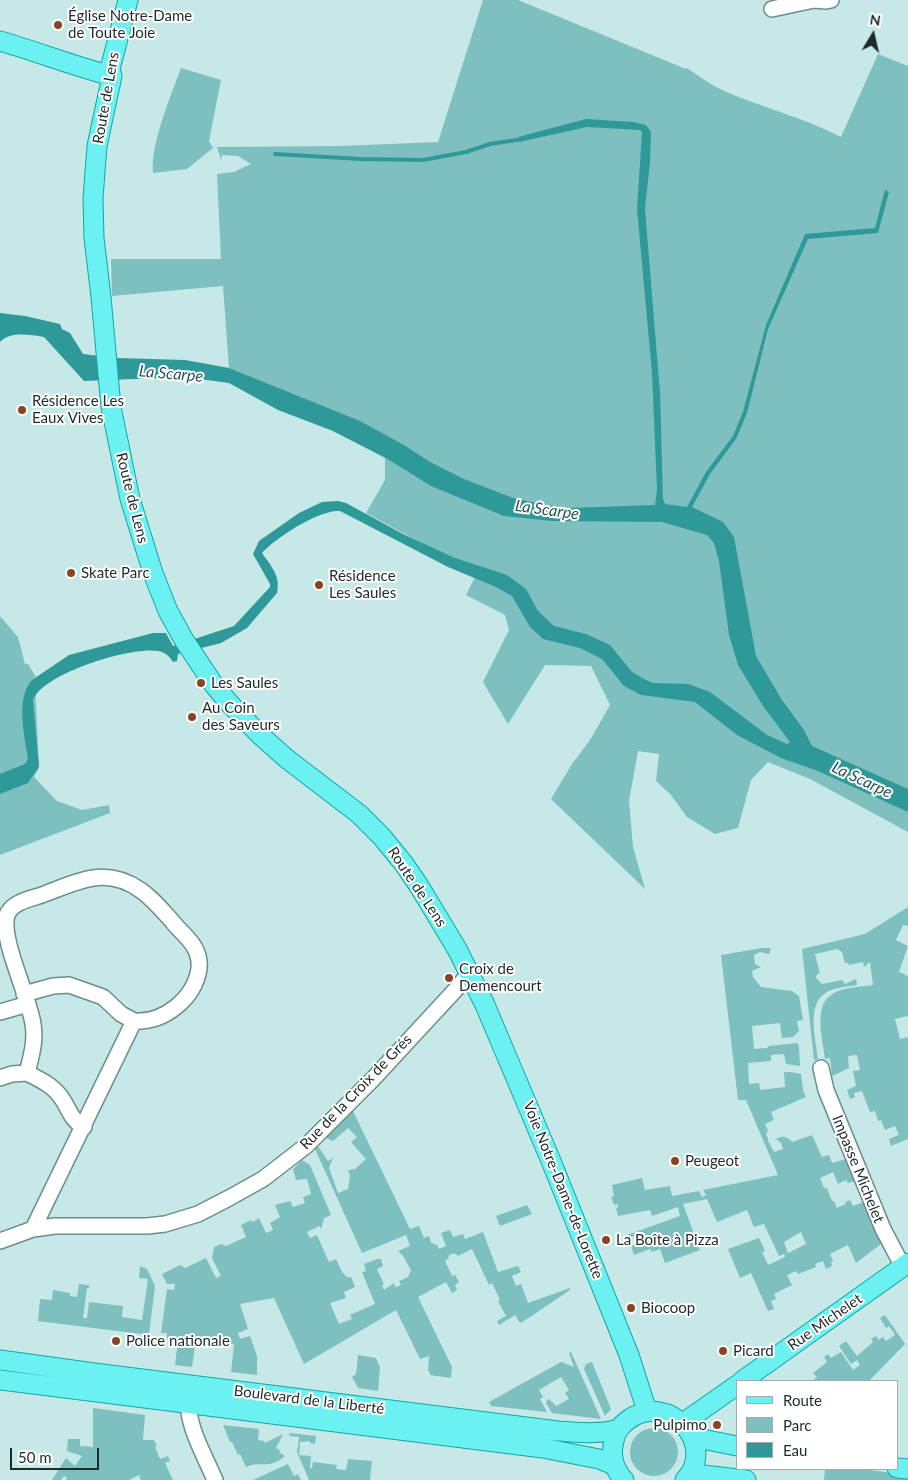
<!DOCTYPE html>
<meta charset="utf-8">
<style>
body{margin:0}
#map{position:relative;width:908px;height:1480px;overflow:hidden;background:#c6e9e8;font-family:Lato,sans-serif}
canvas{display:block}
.legend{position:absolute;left:736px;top:1380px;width:162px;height:90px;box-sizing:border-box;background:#fff;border:1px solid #a5aaaa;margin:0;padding:6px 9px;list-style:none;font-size:15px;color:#1d2b2a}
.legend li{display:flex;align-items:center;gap:10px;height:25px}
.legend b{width:25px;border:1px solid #a5aaaa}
.north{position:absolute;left:848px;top:10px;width:50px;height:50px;-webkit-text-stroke:4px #fff;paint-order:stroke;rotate:9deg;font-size:14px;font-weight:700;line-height:20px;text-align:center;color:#1d2b2a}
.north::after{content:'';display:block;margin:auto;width:18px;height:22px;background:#1d2b2a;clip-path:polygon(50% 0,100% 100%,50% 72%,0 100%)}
.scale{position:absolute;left:10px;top:1448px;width:89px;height:22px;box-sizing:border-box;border:2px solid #1d2b2a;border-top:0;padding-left:6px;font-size:15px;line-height:18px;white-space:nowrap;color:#1d2b2a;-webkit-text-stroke:4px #fff;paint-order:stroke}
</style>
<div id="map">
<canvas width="908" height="1480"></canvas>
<ul class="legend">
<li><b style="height:6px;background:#6bf1f1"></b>Route</li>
<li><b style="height:14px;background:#7dc0bf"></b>Parc</li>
<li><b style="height:14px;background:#2f9999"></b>Eau</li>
</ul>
<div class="north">N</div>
<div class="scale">50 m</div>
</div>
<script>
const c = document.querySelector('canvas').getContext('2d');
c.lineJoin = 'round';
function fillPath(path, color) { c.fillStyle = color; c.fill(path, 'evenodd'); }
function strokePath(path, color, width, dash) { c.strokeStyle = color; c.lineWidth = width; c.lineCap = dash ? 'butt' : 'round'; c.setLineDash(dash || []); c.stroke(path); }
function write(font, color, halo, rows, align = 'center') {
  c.font = font + ' Lato,sans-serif'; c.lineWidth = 4; c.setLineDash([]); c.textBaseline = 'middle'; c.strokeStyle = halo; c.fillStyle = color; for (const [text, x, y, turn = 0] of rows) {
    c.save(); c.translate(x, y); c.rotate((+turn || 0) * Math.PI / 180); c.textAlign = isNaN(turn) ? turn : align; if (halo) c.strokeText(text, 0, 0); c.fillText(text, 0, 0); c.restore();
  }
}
const green = new Path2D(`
 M483,0H518L686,69L687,68C698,75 708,83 720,89C759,107 803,117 841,137L878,54L908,66V832L810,779L768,762L751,780L738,828L715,834L687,817L671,795L656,781L659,754L638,751L629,801L633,847L645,889L551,799L572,764L590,740L610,705L591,666L545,665L508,724L483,682L509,630L505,615L466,595L477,573L366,513L385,480V458L333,431L255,379L229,368L223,286L112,296L111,259H221L217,174L234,172L251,164L238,156L222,155L221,160L217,147L341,146L438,142Z
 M181,68L221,80L209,141L213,148L187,169L153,173C150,145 171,95 181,68Z
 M0,616L18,637L25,664H28L36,677L32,680L35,683L39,767L34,777L57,801L82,810L109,805L110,813L0,855Z
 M908,907V926L903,925L896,940L908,946L899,972L905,974V976L908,975V1016L895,1019L900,1039L908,1037V1139L891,1146L889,1139L899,1135L895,1126L885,1130L881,1120L878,1121L875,1111L870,1112L862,1091L854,1093L855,1097L850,1099L847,1090L856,1086L853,1071L860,1070L857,1055L848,1056L849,1068L832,1076L830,1058L825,1059C823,1041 813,1006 831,995C842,987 860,987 873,985L870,962L864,967L863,962L849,965L848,963H845L842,952L837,949L815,954L820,974H817L816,978L822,984L842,980L845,984L856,979L857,985C846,987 832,987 823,995C807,1007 816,1042 818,1059L814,1060L802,949L865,934Z
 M762,948H771L769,954L760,952L754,955L755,964L761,967L752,971L753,977L761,987L792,991L799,996L803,1020L797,1021L799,1031L793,1037L782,1038L780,1023L752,1026L754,1049L767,1048L769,1046L797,1043L799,1046L800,1066L786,1064L784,1054L771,1055V1061L748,1063L749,1084L759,1083L760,1090L785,1087L784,1072H791L801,1074L803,1090L806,1097L771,1112L774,1120L765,1124L768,1130L766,1135L768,1138V1141L774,1152L783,1149L781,1143L776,1139C782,1135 788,1137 792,1142L812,1135L822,1157L829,1155L832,1163L846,1159L855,1181L848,1183L846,1180L838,1184L833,1172L820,1178L824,1188H827L832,1201H834L837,1208L846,1204L845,1202L850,1200L853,1206L864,1202L881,1244L856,1263L848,1245L830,1254L833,1261L831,1262L832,1266L826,1269L823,1261L815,1264L816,1267L798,1274L796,1271L787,1275L792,1285L774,1294L776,1299L771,1301L774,1309L768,1311L751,1273L740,1278L728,1249L759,1238L765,1251L762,1252L768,1265L785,1257L784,1254L779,1256L764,1224L754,1227L747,1210L717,1222L707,1199L683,1204L700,1250L665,1263L660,1249L652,1252L650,1249L634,1255L631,1246L647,1240L644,1232L629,1238L627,1235L680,1216L678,1207L652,1216L650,1210L618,1216L616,1208L618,1207V1204L614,1205L611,1197L614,1196L612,1185L642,1178L645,1190L670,1186L672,1196L699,1191L702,1197L706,1195L703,1190L778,1175L746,1100H738L721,955ZM801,1232L806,1244L788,1253L784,1242Z
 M353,1111L410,1229L419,1226L424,1238L429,1236L431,1243L437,1245L439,1249L446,1246L441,1233L450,1230L453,1237L463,1234L465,1239L483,1232L498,1272L518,1266L521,1272L512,1276L516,1286L521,1284L528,1303L570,1288V1290L524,1321L520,1323L515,1315L499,1325L497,1321L506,1316L498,1301L500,1300L492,1283L489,1285L472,1249L458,1256L454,1253L448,1256L449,1258L445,1261L452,1276L455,1275L459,1282L455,1285L457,1290L452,1293L446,1282L418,1297L452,1367L451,1378L430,1375V1372L428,1371L429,1356L420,1359L396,1310L304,1364L274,1298L240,1304L248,1329L238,1333L240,1339L250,1336L257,1356V1375L231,1372L234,1344L196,1339L192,1367L175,1365L178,1340L167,1338V1333H161L167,1289L174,1290L175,1284H167L162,1274L180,1265L185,1268L206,1258L216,1278L221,1276L212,1258L214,1247L221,1244L226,1246L246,1237L241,1225L251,1220L253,1222L259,1218L266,1233L273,1230L270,1223L280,1217L275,1205L290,1201L293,1207L305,1203L303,1197L311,1194L307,1179L296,1180L293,1169L302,1160L310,1165L331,1215L324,1218L321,1229L319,1226L307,1232L310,1238L317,1235L329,1262L336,1259L342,1272L347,1277H351L355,1287L344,1292L346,1298L330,1303L339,1324L352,1319L350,1315L375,1304L362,1272L366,1271L364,1264L377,1259H381L383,1266L377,1269L384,1284L382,1285L384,1290L394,1283L395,1287L401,1285L399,1281L408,1277L411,1270L403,1256L398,1251L410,1246L406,1235L362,1253L315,1149L318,1146L328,1161L333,1158L329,1168L338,1193L348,1189L350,1175L348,1170L355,1169L366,1159L351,1142L357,1137L348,1128L333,1141L326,1138Z
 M527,1205L532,1214L500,1226L496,1216Z
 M140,1266L147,1269L155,1286L149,1335L38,1321L40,1299L52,1300L53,1290L70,1293V1296L77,1297L79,1284L89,1285V1288H87L83,1318H87L89,1302L123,1306L122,1317L142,1320L148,1279L139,1278Z
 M885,1315L905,1344L869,1381H812L817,1377L813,1373L827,1362L824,1357L828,1354L831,1358L841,1352L853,1370L860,1365L857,1360L851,1364L839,1346L846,1341L857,1356L873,1342L871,1339L876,1336L879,1340L883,1337L886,1341L895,1335L889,1326L886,1328L880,1318Z
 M571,1352L601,1419L552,1413L546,1403L547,1400L549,1399L556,1406L569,1399L565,1393L569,1390L561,1377L539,1390L543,1397L540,1399L547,1412L491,1406L489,1402L561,1362L574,1367L569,1353Z
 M358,1355L376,1358L380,1367L378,1391L358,1388L352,1377L356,1374Z
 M592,1362L611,1409L605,1416L584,1369L586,1364Z
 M93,1408L145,1415L143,1440H154L157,1446L155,1447L160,1459L168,1456L170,1461L165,1463L173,1480H141L139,1475L129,1480H66L67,1478L64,1476L61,1480H52L66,1458L75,1466L82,1456L67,1451L68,1439H80V1446L93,1447Z
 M223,1425L259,1429L258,1440L264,1441L265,1443L283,1434L276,1448L281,1451L279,1452L285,1456L284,1457C267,1470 262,1460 246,1467L240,1454L238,1455L232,1442H230Z
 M630 1452a24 24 0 1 1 48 0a24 24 0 1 1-48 0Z
 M289,1433L316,1436L315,1444L310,1443V1441L300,1442L299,1455L311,1456L310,1468H312L313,1462L337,1465L336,1469L346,1470L348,1459L372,1461L370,1480H309L297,1452L299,1437L290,1436Z
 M288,1464L294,1476L298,1474L301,1480H253Z
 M825,1469H862L908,1475V1480H824Z`);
const water = new Path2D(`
 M586,119L633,122L646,125L651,132L650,162L645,209L660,393L663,499L665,504L687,507L706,472L733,436L743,412L766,325L805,234L875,228L885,190L889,192L878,233L808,239L768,329L747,413L736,439L710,474L692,507L723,522L734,537L756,656L782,700L804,730L812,746L908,789V812L818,771L781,758L737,735L695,702L641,695L624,686L602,659L580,648L543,639L530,627L512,596L496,587L448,567L340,511C320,509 275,538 262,553C271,566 281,576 277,593L247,628L221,643L178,654L177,661L173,662C170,657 165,652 158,651C132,646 43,673 33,700L39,767L28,783L0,794V774L25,764L28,759C25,738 15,698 32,680L69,655L153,633H166L173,646L234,626L270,587V584L253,554L259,541L299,513L322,502L338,501L346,503L403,534L455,558L507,575L526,589L538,611L554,626L586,634L610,645L632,672L646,680L653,683L688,684L710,692L767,735L787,744L790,742L763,706L738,665L729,635L719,561L714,543L707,535L662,522L552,521L504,516L431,486L386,458L333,431L278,410L229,383L185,377L84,381L44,337C29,335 11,331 0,342V313L25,316L60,324L62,329L70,333L83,354L117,358L185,360L229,368L360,421L404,445L430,462L464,479L513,498L546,505L569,508L655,505L657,489L652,373L637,209L642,132L640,130L587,127L519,142L518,137Z`);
const stream = new Path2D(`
 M275,154L360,159L423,160L466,152L490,144L523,139`);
const minor = new Path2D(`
 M772,9L814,0L826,1L831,0
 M24,994L53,986L69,985L103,997L121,1014L134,1021
 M0,1012L28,1004
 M821,1068L826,1090L883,1229L903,1267
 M0,1078L12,1074L27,1073
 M33,1229L134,1021C164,1023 194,999 199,969C201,950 189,939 177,927C155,901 131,872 93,878C75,881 58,889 42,895C30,899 12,902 7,915C0,939 29,996 33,1024C36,1041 31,1057 27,1073C39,1079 52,1085 60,1096C69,1107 70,1120 84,1127
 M0,1241L33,1229L55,1226H147L165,1224L198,1214L229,1198L263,1179L307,1145L373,1079L459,986L469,973
 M188,1394C186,1425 203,1452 215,1480`);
const major = new Path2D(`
 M128,0L110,69L112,76L97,146L93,198L94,238L101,297L111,407L130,499L153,573L168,611L184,640L214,685L229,703L260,735L287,759L359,814L382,837L404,864L419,886L457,949L485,1005L551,1161L629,1355L647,1411
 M0,41C38,52 74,66 112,76
 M0,1360L94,1373L558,1431C578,1432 598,1435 618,1429
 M0,1380L543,1448L599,1459L614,1465
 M742,1381L908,1263
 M683,1423L737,1385
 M692,1437L737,1446
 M897,1468L908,1469
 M689,1476L703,1475L746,1480
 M624,1480C614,1470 610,1455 614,1441C616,1431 620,1426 628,1420C669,1390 718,1445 685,1480`);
const markers = [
 [58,25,5,"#8b4421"],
 [22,410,5,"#8b4421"],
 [71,573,5,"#8b4421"],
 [319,585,5,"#8b4421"],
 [201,683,5,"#8b4421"],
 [192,717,5,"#8b4421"],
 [449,978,5,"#8b4421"],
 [675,1161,5,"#8b4421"],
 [606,1240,5,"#8b4421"],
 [631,1308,5,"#8b4421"],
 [116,1341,5,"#8b4421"],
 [723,1351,5,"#8b4421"],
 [717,1425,5,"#8b4421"]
];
const poiNames = [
 ["Église Notre-Dame",68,16],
 ["de Toute Joie",68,33],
 ["Résidence Les",32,401],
 ["Eaux Vives",32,418],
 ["Skate Parc",81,573],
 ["Résidence",329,576],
 ["Les Saules",329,593],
 ["Les Saules",211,683],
 ["Au Coin",202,708],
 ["des Saveurs",202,725],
 ["Croix de",459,969],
 ["Demencourt",459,986],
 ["Peugeot",685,1161],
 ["La Boîte à Pizza",616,1240],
 ["Biocoop",641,1308],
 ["Police nationale",126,1341],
 ["Picard",733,1351],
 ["Pulpimo",707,1425,"right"]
];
const streetNames = [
 ["Route de Lens",106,98,-80],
 ["Route de Lens",132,498,76],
 ["Route de Lens",417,887,56],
 ["Rue de la Croix de Grés",356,1092,-46],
 ["Impasse Michelet",858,1169,68],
 ["Voie Notre-Dame-de-Lorette",563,1190,68],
 ["Rue Michelet",825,1322,-35],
 ["Boulevard de la Liberté",309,1400,7]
];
const waterNames = [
 ["La Scarpe",171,374,5],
 ["La Scarpe",547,510,8],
 ["La Scarpe",862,780,25]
];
fillPath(green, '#7dc0bf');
fillPath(water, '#2f9999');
strokePath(stream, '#2f9999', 4);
strokePath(minor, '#6c8d8c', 18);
strokePath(major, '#10a6a5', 21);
strokePath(minor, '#fff', 15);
strokePath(major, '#6bf1f1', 19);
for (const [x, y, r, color] of markers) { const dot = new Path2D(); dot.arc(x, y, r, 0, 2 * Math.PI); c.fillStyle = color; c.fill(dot); strokePath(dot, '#fff', 2); }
write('15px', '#1d2b2a', '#fff', poiNames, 'left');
write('15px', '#1d2b2a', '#fff', streetNames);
write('italic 16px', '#295555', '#fff', waterNames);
</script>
